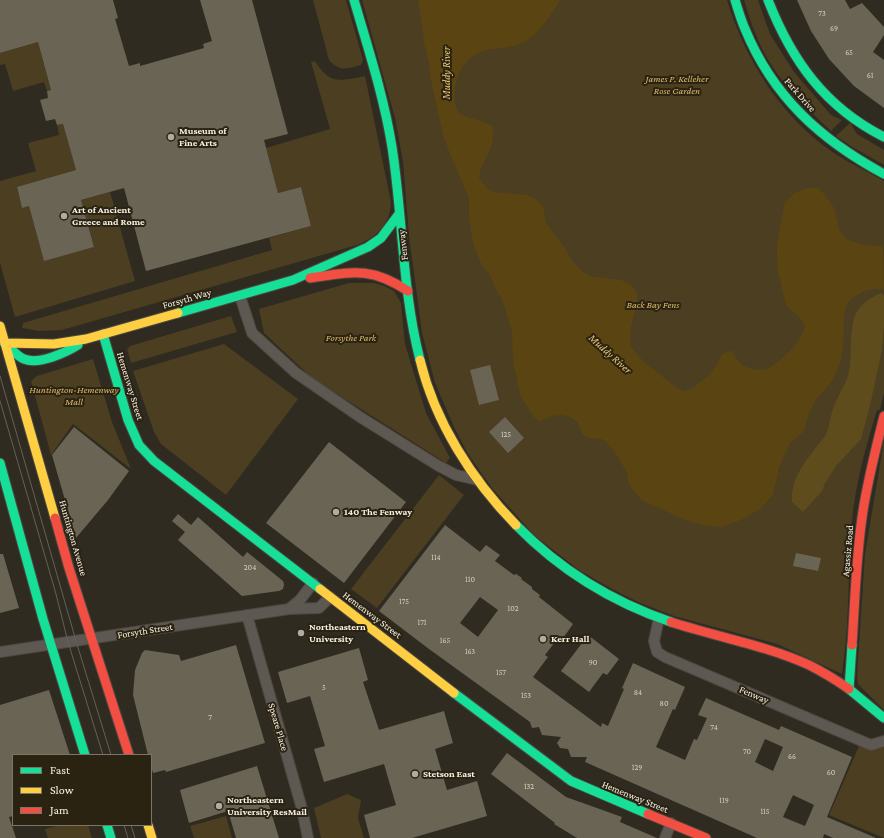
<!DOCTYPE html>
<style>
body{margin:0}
#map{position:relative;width:884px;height:838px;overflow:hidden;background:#2f2b21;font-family:"Crimson Pro",serif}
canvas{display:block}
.legend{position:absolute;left:12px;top:754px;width:140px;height:72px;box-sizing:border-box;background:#2b2312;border:1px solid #7d7667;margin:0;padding:5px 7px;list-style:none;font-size:12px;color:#f7f2e7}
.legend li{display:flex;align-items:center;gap:8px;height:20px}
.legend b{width:20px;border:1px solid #7d7667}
</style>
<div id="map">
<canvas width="884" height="838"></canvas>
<ul class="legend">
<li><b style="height:5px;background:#16e098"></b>Fast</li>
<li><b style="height:5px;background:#ffcf43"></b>Slow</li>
<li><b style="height:5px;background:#f24e42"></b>Jam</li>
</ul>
</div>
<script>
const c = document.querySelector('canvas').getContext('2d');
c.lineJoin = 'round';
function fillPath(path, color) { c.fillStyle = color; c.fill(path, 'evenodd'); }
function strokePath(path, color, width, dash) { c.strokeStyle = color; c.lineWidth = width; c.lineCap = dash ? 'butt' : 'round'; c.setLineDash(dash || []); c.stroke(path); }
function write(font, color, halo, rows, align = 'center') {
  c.font = font + ' "Crimson Pro",serif'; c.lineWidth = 4; c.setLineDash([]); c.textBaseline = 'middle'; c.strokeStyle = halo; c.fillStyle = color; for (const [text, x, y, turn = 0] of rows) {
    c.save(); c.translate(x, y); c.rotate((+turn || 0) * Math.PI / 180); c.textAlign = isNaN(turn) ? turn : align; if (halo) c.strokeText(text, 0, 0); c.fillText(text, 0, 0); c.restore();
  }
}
const green = new Path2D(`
 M313,0H346L363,60L361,65C346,69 340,72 329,60Z
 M362,0H727C745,59 780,115 831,151C847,162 867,171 884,181V393L880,410H877C866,446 856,482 852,520C849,555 849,590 847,626C846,642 844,658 842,674L777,644L674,616L640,603L612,589L579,570L534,535L492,488L468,454L454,427L435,383L422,333L409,236L403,162L395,118Z
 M744,0H758L770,34L794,72L831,115L842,120L831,131C801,103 771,74 756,35C751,24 748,12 744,0Z
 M38,42L51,90L47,91L44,82L13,91L5,64L0,65V53Z
 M315,61C330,85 339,81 365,76L391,202C390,225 378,236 357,245L62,330L39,331L22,328L23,323L272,250L269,238L311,226L301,187L278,193L266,148L330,129L311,62Z
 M850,123L857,134L884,150V165L854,148L836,136Z
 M63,124L76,170L17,188L22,207L29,206L44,260L94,247L81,200L110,192L135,281L15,317L0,263V181L36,171L28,143L59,135L57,125Z
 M349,283H374L384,286L394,291L401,303L405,344L426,413L450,458L446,463L312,378L264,333L259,309Z
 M231,316L237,332L131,363L127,349L130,346Z
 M224,344L298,399L226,495L161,444L154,432L133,371Z
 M93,359L112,422L131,469L73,424L51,455L31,381L37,376Z
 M884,440V710L858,684L857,676L865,554Z
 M439,475L464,495L377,608L351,589Z
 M859,746L873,750L884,747V838L829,815Z
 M347,794L361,800L358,818L364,838H321L314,808Z
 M226,816L232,838H194L190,826Z
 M61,825H88L92,838H48L45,829Z`);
const forest = new Path2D(`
 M881,293L884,295V326L882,350L870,406L861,439L836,466L824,485L823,490L803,512L792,502C791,481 801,467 814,450C817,445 822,441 825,436C829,429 829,423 831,416C833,405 842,390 847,379C855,358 845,323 861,306C867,300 874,296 881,293Z`);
const water = new Path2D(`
 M418,0H560C551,15 542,30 527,40C513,49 501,47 486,50C468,55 457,71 455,88C454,96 454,105 458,112C463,118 474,118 481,121C485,122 488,124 492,126C498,147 481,159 479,178L486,187L493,192L526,195L536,199L543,206L546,223L565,248L572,261L581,270L589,276L621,280L631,285L637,294V304L631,326L630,337L631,347L644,362L677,388L684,391L692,389L710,374L717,364L722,354L732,350L736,359L743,366L755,370L767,369L778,362L794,347L801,336L805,327L802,320L786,305L778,271L777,260V245L785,202L796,192L809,188H818L825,195L834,208L840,232L848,240L869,246H883L884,289H873L864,291L850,300L846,306L844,316L843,347L841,360L836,373L832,381L815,401L809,413L804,431L790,443L779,467L773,495L760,509L743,519L722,527L702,525L688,521L643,501L633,490L628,483L627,473L617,455L611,447L604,440L597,438H589L582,434C580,421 570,413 556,415C551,416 546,419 540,421L534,417L521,397L513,362L512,331L502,299L494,286L492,279L488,272L482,266L473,243L469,216V198L450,154L443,134L431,80L429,62L424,43L423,29Z`);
const building = new Path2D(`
 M0,0H113L118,18L115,19L129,66L140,63V66L204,48L203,44L212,41L200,0H252L288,134L264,140L278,193L301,187L311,226L146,271L124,188L81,200L94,247L44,261L29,206L22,208L17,187L76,170L63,124L57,125L55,119L46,121L40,100L48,98L47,91L51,90L38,42L0,53Z
 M797,0H845L850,9L862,3L884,27V35L873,52L884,60V108L854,86L829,59L811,31Z
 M490,365L499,400L479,405L470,370Z
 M505,417L524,438L508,453L489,432Z
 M74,427L129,471L108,500L76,538L52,455Z
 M329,442L406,502L344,583L266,523Z
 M178,514L191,525L198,517L243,557L247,552L283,581L284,584L283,589L279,591L242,596L178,540L185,532L172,521Z
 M445,525L480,552L486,545L500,555L495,561L514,575L516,574L522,578L521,579L532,587V589L540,595L539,597L573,624L561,641L558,638L545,655L548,657L533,677L601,727L602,723L608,726L624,689L622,688L633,663L685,687L675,710L673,709L656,747L685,760L694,739L697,740L707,718L698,715L706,698L779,730L781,726L852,757L827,817L876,838H833L824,834L823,838H757L585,762L587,757H571L568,749L560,748L557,743L561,737L542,735L539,727L532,728L530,722L429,649L379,611ZM480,597L498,610L478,637L460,623ZM765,739L783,747L773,771L755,762ZM793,795L814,805L805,826L783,817Z
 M796,553L821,558L818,571L793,566Z
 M0,554H3L19,608L0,613Z
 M588,635L619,659L607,675L603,673L589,692L561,671Z
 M236,645L265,743L166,772L165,770L153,773L151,766V755H148L133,695L135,670L142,653L145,650L179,655L181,661Z
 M359,648L368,680L363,682L379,730L444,711L453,743L435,749L447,790L477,781L487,816L412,838H370L364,815L396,805L384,764L324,782L314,749L325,746L310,696L287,703L278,672Z
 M49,690L70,755H13V816L9,817L16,838H0V705Z
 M507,753L566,797L622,817L620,822L657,838H577L554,824L555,823L491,774Z
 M257,766L279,838H236L228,811L189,823L180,790Z`);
const street = new Path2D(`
 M240,296L252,333L296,373L360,417L437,465L456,475L478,480
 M289,609L300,600L313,583
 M247,615L302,809L308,838
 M659,618L654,641L657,652L665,657L871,745L884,741
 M0,652L289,609L319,608L330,597
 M665,838L671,823`);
const fast = new Path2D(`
 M354,0C368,48 384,97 392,147C403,218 402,290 420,360
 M735,0C738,10 741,20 745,29C773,97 821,140 884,174
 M768,0C792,61 825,107 884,137
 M178,313L293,280L368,247L381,238L399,214
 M103,334L128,420L139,445L154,461L320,589
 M2,341C9,346 16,356 24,359C39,365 65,353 78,345
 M0,463L43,619L85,755
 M516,525C560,570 612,602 671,622
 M852,645L849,689L884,718
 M454,693L571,781L648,814
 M107,825L111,838`);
const slow = new Path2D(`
 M0,326L55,518
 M5,343L54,344L86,339L178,313
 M420,360C435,422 472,480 516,525
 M320,589L454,693
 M148,825L152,838`);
const jam = new Path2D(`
 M310,278C352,272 370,266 408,291
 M55,518L69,568L129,755
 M671,622C717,637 765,645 809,665C823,672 836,680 849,689
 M852,645C855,601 856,555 863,511C868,479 876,448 884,416
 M648,814L706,838`);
const tram = new Path2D(`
 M0,376L76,641L111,755
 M0,401L56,594L68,642L103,755
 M124,825L128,838
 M131,825L135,838`);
const markers = [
 [171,137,4,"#b1aca2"],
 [64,216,4,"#b1aca2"],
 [336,512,4,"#b1aca2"],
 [301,633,4,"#b1aca2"],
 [543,639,4,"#b1aca2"],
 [415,774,4,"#b1aca2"],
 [219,806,4,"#b1aca2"]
];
const numberNames = [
 ["73",822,14],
 ["69",834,29],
 ["65",849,53],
 ["61",870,76],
 ["125",506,435],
 ["114",436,558],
 ["204",250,568],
 ["110",470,580],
 ["175",404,602],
 ["102",513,609],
 ["171",422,623],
 ["165",445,641],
 ["163",470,652],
 ["90",593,663],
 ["157",501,673],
 ["5",324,688],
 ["84",638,693],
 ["153",526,696],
 ["80",664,704],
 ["7",210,718],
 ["74",714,728],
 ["70",747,752],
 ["66",792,757],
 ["129",637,768],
 ["60",831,773],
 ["132",529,787],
 ["119",724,801],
 ["115",765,812]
];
const parkNames = [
 ["James P. Kelleher",677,79],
 ["Rose Garden",677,91],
 ["Back Bay Fens",653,305],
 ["Forsythe Park",351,338],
 ["Huntington-Hemenway",74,390],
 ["Mall",74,402]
];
const streetNames = [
 ["Park Drive",800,95,49],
 ["Fenway",403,245,-96],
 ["Forsyth Way",187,299,-16],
 ["Hemenway Street",130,386,73],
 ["Huntington Avenue",73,538,74],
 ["Agassiz Road",848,551,-85],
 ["Hemenway Street",372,615,37],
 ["Forsyth Street",145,631,-9],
 ["Fenway",754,695,23],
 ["Speare Place",278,727,74],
 ["Hemenway Street",635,797,22]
];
const poiNames = [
 ["Museum of",179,131],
 ["Fine Arts",179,143],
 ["Art of Ancient",72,210],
 ["Greece and Rome",72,222],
 ["140 The Fenway",344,512],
 ["Northeastern",309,627],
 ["University",309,639],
 ["Kerr Hall",551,639],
 ["Stetson East",423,774],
 ["Northeastern",227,800],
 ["University ResMail",227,812]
];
const waterNames = [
 ["Muddy River",447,73,-90],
 ["Muddy River",610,354,42]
];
fillPath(green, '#4b3e21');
fillPath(forest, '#5f4c1c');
fillPath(water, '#5a4512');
fillPath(building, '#6a6455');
strokePath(street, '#4c4840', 12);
strokePath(fast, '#4c4840', 11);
strokePath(slow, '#4c4840', 11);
strokePath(jam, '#4c4840', 11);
strokePath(street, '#5d5952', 10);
strokePath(fast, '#16e098', 9);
strokePath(slow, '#ffcf43', 9);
strokePath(jam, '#f24e42', 9);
strokePath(tram, '#646159', 1);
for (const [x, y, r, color] of markers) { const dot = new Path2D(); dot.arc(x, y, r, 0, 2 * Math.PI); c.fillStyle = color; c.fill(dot); strokePath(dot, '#2b2312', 1.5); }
write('8px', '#d4cec2', null, numberNames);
write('italic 10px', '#ddba6a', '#2b2312', parkNames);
write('10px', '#f7f2e7', '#2b2312', streetNames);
write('bold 10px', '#f7f2e7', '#2b2312', poiNames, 'left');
write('italic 11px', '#eac777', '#2b2312', waterNames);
</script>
